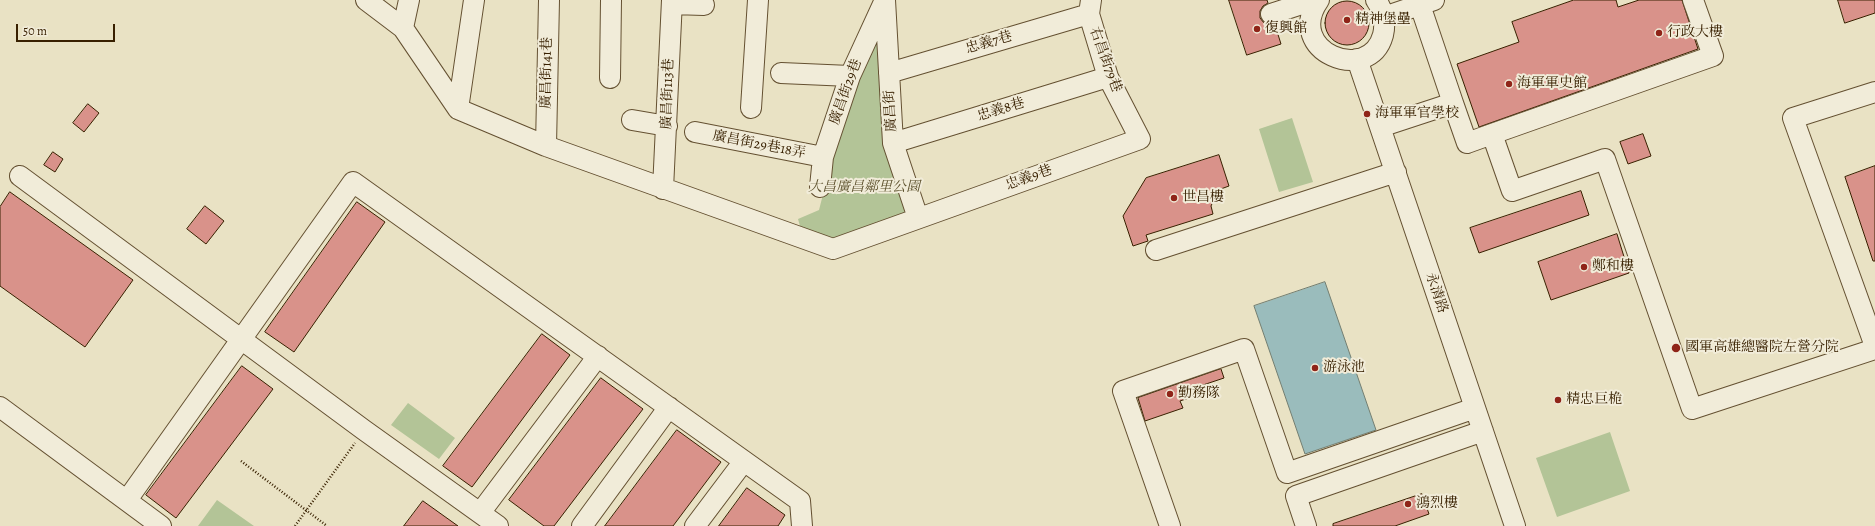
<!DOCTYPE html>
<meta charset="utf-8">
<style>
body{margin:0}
#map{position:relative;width:1875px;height:526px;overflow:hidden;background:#e9e2c4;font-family:Alegreya,serif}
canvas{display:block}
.scale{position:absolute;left:16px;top:24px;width:99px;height:18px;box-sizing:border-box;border:2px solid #382000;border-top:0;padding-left:5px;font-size:12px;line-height:14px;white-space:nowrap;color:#382000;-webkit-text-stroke:3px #f1ecd9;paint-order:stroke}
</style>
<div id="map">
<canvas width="1875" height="526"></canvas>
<div class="scale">50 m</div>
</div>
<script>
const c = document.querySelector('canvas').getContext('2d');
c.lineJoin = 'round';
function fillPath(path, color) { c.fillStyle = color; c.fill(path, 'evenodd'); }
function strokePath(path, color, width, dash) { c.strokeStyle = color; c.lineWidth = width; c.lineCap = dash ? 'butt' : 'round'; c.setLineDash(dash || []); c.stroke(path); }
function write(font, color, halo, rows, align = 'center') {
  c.font = font + ' Alegreya,"Noto Serif TC",serif'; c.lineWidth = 4; c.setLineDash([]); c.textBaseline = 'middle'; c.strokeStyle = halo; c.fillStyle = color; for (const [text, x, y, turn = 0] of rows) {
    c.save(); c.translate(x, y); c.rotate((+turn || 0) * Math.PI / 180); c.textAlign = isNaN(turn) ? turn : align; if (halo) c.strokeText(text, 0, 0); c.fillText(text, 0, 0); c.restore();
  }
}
const green = new Path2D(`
 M882,16L911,210L832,242L802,233L798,219L819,210L851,85Z
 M1292,118L1313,182L1279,192L1259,129Z
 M408,403L455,438L439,459L391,425Z
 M1610,432L1630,491L1557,517L1536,458Z
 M217,500L254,526H198Z`);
const water = new Path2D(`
 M1325,282L1376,430L1305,454L1254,306Z`);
const building = new Path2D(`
 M1229,0H1267L1268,3L1263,6L1260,11V18L1264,23L1268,25H1275L1281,44L1247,55Z
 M1574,0H1616L1618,7L1639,0H1682L1698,49L1479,127L1457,64L1519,42L1512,22Z
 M1838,0H1875V13L1845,23Z
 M1325 23a22 22 0 1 1 44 0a22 22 0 1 1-44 0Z
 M88,104L99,113L84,132L73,123Z
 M1643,134L1651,156L1628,164L1620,142Z
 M53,152L63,159L55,172L44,165Z
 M1219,155L1229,186L1218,190L1211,206L1213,214L1146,235L1148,241L1133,246L1123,216L1146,178Z
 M1875,166V261H1873L1845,177Z
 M1581,191L1589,215L1479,253L1470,228Z
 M10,192L133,280L85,347L0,286V207Z
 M357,202L385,222L294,352L265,332Z
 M205,206L224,221L206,244L187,229Z
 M1617,234L1629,273L1551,300L1538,262Z
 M542,334L570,355L472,487L443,466Z
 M242,366L273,389L176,518L146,495Z
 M1221,369L1224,378L1200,386L1203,393L1180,401L1183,408L1145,421L1138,398Z
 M601,378L643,409L554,526H544L509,500Z
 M677,430L721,462L673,526H605Z
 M747,488L785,515L778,526H719Z
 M1422,494L1429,514L1395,526H1333V524Z
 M423,501L458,526H404Z`);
const path = new Path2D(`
 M241,461L327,526
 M295,526L355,443`);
const minor = new Path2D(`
 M366,0L403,28L458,109L546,146L833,249L1140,139L1108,77L1089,14L1091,0
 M885,0L893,143L918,218
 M1319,0C1283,51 1369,86 1383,35C1386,22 1384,11 1376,0
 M672,4L704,5
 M1420,5L1453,103
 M1271,14L1314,0
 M1384,17L1434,0
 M403,28L409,0
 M1357,59L1515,526
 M781,73L850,76
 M889,73L1089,14
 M610,78L611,0
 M1875,92L1793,118L1875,346
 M751,108L758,0
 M458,109L474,0
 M632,120L667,126
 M1380,127L1453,103L1467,143L1492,134L1512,191L1605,159L1692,409L1875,349
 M695,132L823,157
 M1492,134L1713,56L1693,0
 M893,143L1108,77
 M546,146L549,0
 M20,176L364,430L498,526
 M820,187L823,157L850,76L884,2
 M663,189L672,0
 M1156,250L1396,172
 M0,407L161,526
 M127,500L353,182L800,501L802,526
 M480,513L598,356
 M582,526L669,407
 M695,526L744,461
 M1170,526L1123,391L1244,349L1287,473L1475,408
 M1306,526L1296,496L1483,431`);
const markers = [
 [1347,20,4,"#8f2418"],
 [1257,29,4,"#8f2418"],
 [1659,33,4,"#8f2418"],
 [1509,84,4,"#8f2418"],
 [1367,114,4,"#8f2418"],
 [1174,198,4,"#8f2418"],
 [1584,267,4,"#8f2418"],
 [1676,348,5,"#8f2418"],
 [1315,368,4,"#8f2418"],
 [1170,394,4,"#8f2418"],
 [1558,400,4,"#8f2418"],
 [1408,504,4,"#8f2418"]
];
const poiNames = [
 ["精神堡壘",1355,20],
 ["復興館",1265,29],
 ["行政大樓",1667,33],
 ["海軍軍史館",1517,84],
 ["海軍軍官學校",1375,114],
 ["世昌樓",1182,198],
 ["鄭和樓",1592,267],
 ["國軍高雄總醫院左營分院",1685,348],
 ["游泳池",1323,368],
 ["勤務隊",1178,394],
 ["精忠巨桅",1566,400],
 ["鴻烈樓",1416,504]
];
const streetNames = [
 ["忠義7巷",989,43,-16],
 ["右昌街79巷",1105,60,70],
 ["廣昌街141巷",547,73,-89],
 ["廣昌街29巷",846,92,-70],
 ["廣昌街113巷",668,94,-88],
 ["忠義8巷",1001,110,-17],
 ["廣昌街",891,111,-93],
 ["廣昌街29巷18弄",759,145,11],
 ["忠義9巷",1029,178,-20],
 ["永清路",1436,293,71]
];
const parkNames = [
 ["大昌廣昌鄰里公園",864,188]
];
fillPath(green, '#b3c497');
fillPath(water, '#9abcbc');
strokePath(water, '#737e71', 1);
fillPath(building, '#d9928a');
strokePath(building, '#382000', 1);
strokePath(minor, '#645031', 22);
strokePath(path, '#382000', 2.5, [1, 2]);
strokePath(minor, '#f1ecd9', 20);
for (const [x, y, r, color] of markers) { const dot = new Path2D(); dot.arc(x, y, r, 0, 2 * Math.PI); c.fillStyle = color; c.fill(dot); strokePath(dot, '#f1ecd9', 1.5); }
write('14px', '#382000', '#f1ecd9', poiNames, 'left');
write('14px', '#382000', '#f1ecd9', streetNames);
write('italic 14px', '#5d512d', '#f1ecd9', parkNames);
</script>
